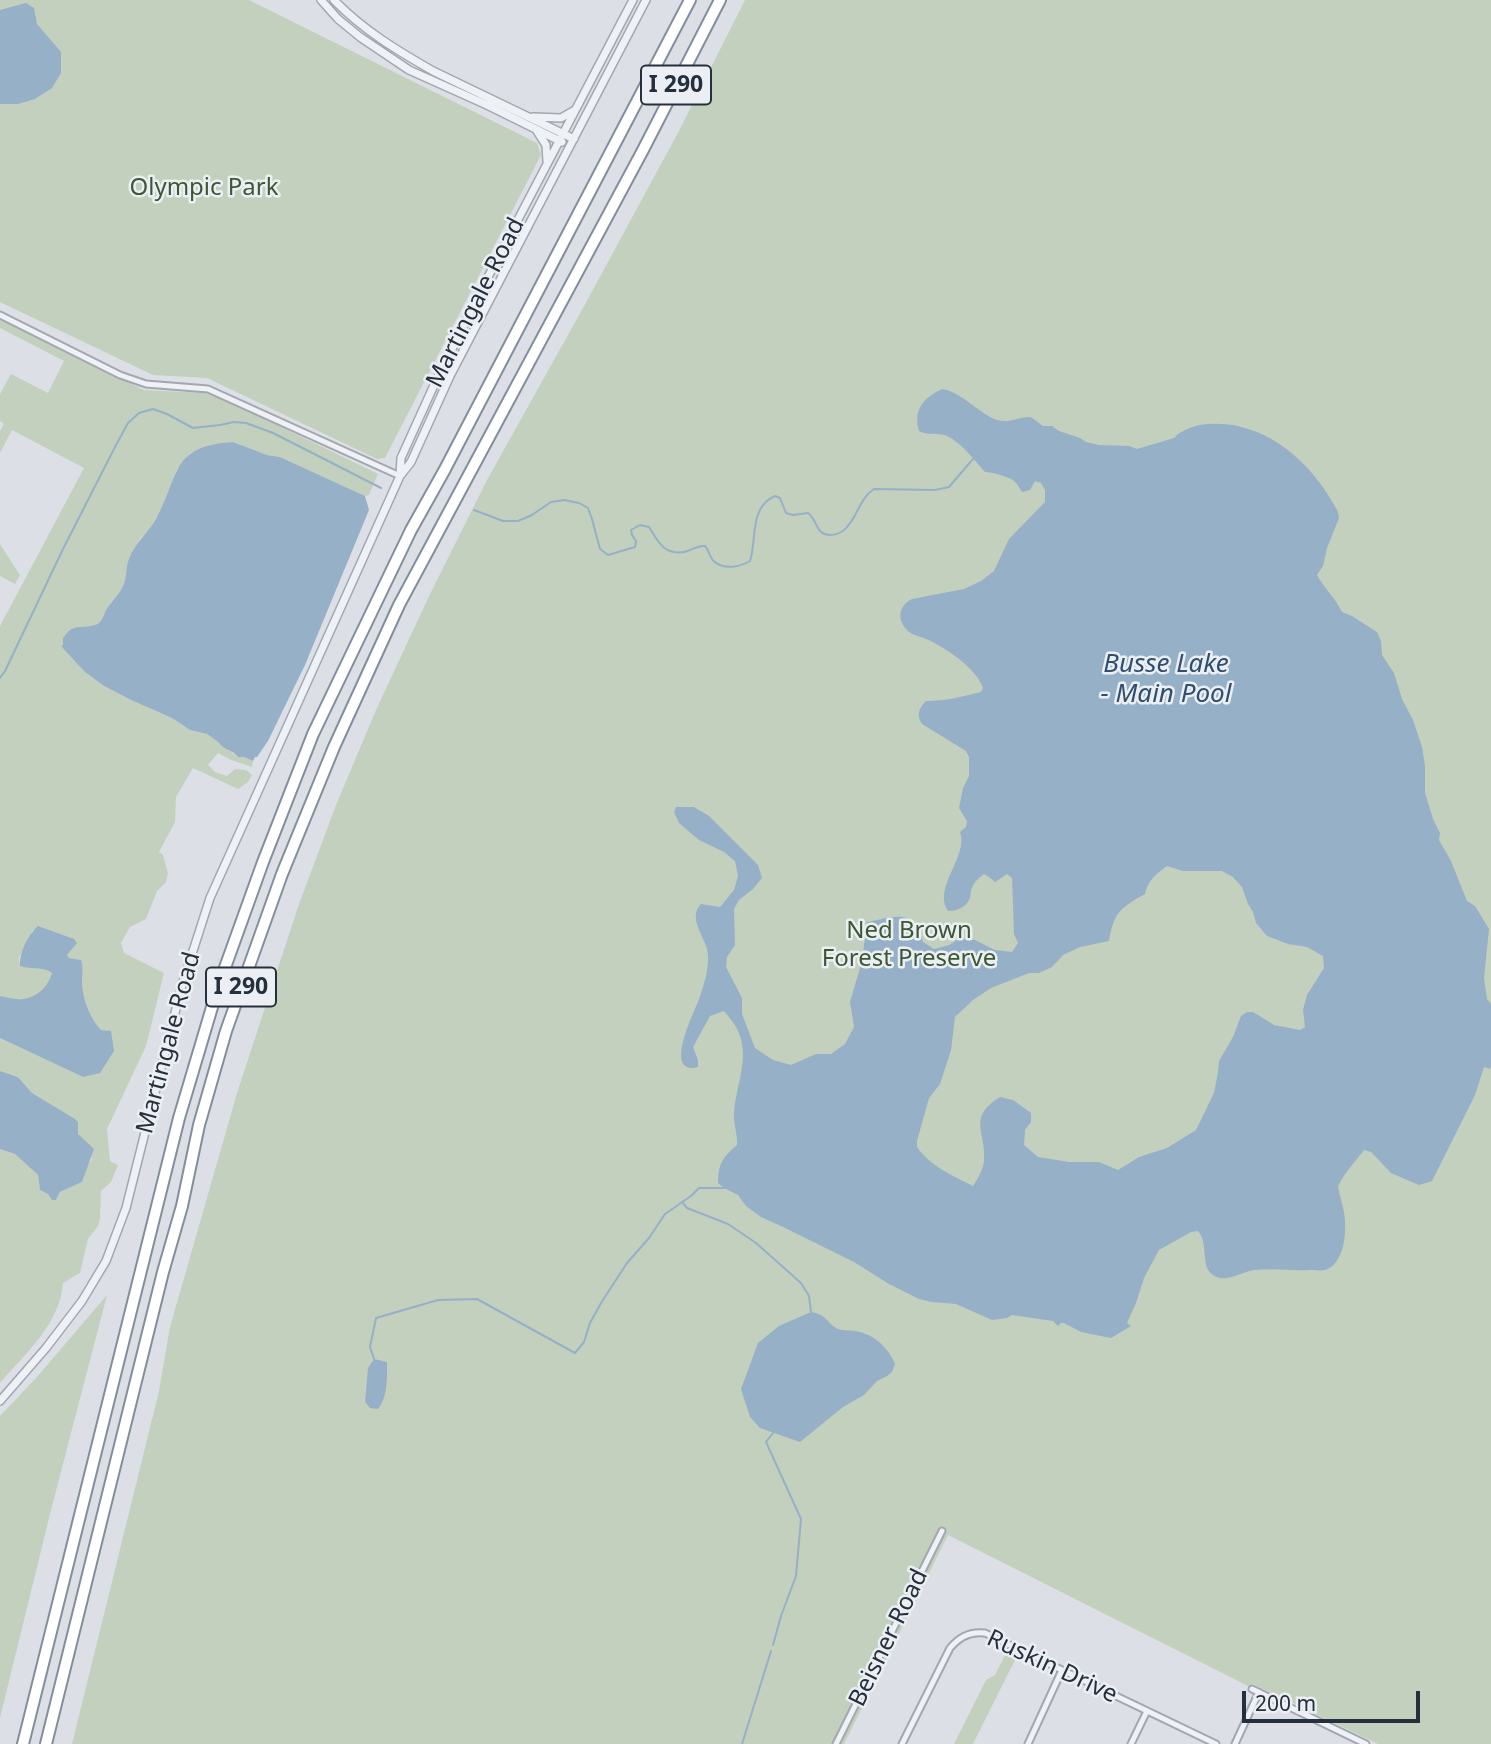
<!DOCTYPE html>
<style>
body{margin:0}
#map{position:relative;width:1491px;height:1744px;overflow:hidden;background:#dce0e6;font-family:"Noto Sans",sans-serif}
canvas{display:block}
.scale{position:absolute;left:1242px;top:1691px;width:178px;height:32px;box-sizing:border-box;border:4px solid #262f3c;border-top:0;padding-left:9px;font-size:21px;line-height:24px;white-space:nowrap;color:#262f3c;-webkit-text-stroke:5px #ebeff4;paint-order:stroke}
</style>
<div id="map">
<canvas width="1491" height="1744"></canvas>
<div class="scale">200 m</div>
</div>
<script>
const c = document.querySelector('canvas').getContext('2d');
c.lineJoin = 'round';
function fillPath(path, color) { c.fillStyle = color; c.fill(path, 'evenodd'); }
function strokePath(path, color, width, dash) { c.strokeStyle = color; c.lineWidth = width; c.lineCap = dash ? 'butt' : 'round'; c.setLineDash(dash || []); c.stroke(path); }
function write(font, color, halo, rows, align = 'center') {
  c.font = font + ' "Noto Sans",sans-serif'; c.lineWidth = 5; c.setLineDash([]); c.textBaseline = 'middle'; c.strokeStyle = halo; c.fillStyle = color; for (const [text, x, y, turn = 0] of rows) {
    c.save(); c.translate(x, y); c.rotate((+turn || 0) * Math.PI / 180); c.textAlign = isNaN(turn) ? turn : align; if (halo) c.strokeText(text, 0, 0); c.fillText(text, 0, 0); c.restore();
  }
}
const green = new Path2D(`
 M0,0H249L537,143L541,155L385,458L377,459L207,378L153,375L0,302Z
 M745,0H1491V1744H1378L1253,1684L1250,1687L948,1535L844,1744H72L159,1391L170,1327L237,1093L299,904L336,805L376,710L430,594L487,480L583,308L680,129Z
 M0,319L144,390L205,393L228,401L378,474L369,495L365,496L280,457L267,455L233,442L208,446L190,453L176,471L162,508L149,531L141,538L128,561L126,578L119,595L112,601L102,621L94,626L72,629L66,635L85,672L104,686L131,700L172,718L190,730L207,734L238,757H244L253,761L252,767L231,760L218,753L208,765L215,772L227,776L235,769L246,770L252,775L248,782L238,789L193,768L176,797L175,822L159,852L163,855L168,873L166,882L157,891L146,919L130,927L121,943L124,953L164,973L146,1046L107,1129L110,1161L118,1165L111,1182L101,1191L100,1219L98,1226L88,1239L80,1273C74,1275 70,1280 63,1283C60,1324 25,1354 0,1383V1149L15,1154L38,1175L40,1190L49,1194L53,1200H56L60,1192L82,1182L87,1166L92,1159L78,1134V1122L32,1093L18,1077L0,1071V1038L83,1077L111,1031L101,1030C89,1016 83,1000 82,982C82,974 84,968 81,960L69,958L33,930L19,958L20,966C31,970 42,966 52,973C48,986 38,997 23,999C16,1000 7,997 0,996V626L84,468L12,430L0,453V431L4,424L0,421V394L11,374L48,393L64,361L0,328Z
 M0,544L20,575L15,584L0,576Z
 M107,1295L51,1510L0,1718V1416L36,1378Z
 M1007,1651L1017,1656L973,1744H954L986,1680L995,1675Z`);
const water = new Path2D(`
 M26,3L34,8L37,24L61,52V73L52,88L35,99L18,104H0V10Z
 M942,389C964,392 984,420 1003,421C1012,422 1021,416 1031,417L1043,426H1052L1059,431L1080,438L1086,442L1099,445L1129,446L1137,449L1174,438C1182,429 1196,425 1208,424C1266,420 1313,463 1338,512L1339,518L1327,548L1323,566L1317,575C1324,588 1336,599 1342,612L1352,616L1377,632L1381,641L1382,655L1394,673L1402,699L1413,720L1422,747L1425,766V793L1433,819L1440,833L1439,840L1451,861L1467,901L1475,906L1489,929L1484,978L1487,999L1491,1004V1066L1490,1069L1484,1067L1475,1095L1432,1181L1419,1185L1391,1173L1371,1152L1364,1150L1345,1174L1338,1186C1340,1198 1345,1211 1345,1223C1346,1239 1342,1265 1325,1270C1320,1271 1313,1270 1309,1270C1291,1271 1272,1268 1254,1270C1240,1272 1226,1284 1213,1275C1200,1267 1209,1243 1198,1231L1191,1232L1159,1250L1144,1278L1136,1303L1127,1323L1131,1326L1111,1338L1081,1332L1064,1323H1061L1058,1326L1053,1321L1012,1315L1007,1318L992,1320L956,1304L932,1302L919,1299L889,1284L854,1262L783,1227L761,1217L746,1206L738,1195L724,1188L718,1183C718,1164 723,1157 737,1145C738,1134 733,1124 734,1112C736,1085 751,1056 737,1029C734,1023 729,1017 724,1011L710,1016L693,1047L698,1060V1067C663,1076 693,1014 698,1002C701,994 704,984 706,976C708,967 709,958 707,949C703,934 688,918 701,904L720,907L734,890L738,876L735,861L724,852L699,840L679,823L674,812L676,807H694L709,816L758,865L762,878L753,889L739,900L734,909L735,945L727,957L726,967L742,998V1014L755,1048L773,1060L791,1065L816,1054H831L845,1044L854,1027L850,1002L862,961L867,922C894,917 915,907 923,942L934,949L949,945L960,938L975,940L995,950L1012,952L1018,943L1014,934L1012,878L1007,874L995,882L989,877L984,874C979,878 974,882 972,888C970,892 971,897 969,900C965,908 956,911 948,911C932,888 969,856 960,832L966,827L967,821L959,808L963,788L969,776V757L966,751L922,724C916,715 919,708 926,701C947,701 960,697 981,692L983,688C976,668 949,651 931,641C924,637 912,636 907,630C896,618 899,606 912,599L964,589L981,581L994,571L1009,539L1045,502V490L1041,483L1035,481L1030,490L1022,492C1019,488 1018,484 1014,481C1010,477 991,472 985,472C974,460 962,443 947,436C938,432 928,436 919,431C913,410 923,398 942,389ZM1167,866L1183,871H1222L1233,877L1242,887L1248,904L1253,912L1256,923L1267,936L1288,944L1307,947L1323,956L1324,968L1307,995L1303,1010L1305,1027L1300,1030L1274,1025L1253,1012H1247L1241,1016L1233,1037L1219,1061L1218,1072L1214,1093L1196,1130L1167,1148L1139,1157L1118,1170L1099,1162H1069L1038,1157L1024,1145L1025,1130L1031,1122V1113L1013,1100L1000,1097C966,1118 987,1133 984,1161C983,1170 978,1178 973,1186C953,1176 930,1166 917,1147V1141L929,1098L940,1084L951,1050L955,1017L973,1000L991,988L1029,973H1039L1052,967L1063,955L1080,947L1109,941C1114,912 1120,908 1145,894C1147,881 1157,873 1167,866Z
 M233,442L267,455L280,457L365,496L369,510L305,665L268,741L257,757H255L253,761L244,757H238L234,753L223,747L218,742L207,734L190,730L172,718L131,700L104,686L85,672L61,646L63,645V638C66,635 67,632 70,630C79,624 93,630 101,621C102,620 105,613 105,612C112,599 121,595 125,580C127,573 126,565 129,559C135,543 148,533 156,519C180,475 170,446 233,442Z
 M38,926L74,939L77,943L67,955L69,958L81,960C84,968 82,974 82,982C83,1000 89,1016 101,1030L111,1031L114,1051L100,1073L83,1077L0,1038V996C7,997 16,1000 23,999C38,997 48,986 52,973C42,966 31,970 20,966C19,953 28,935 38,926Z
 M0,1071L18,1077L32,1093L75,1119L78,1122V1134L94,1149L82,1182L60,1192L56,1200H52L48,1194L40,1190L38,1175L15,1154L0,1149Z
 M811,1312C828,1315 826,1323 838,1329C843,1331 850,1330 855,1331C874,1334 888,1347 895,1364L892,1372L887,1376L877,1381L864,1395L843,1407L800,1442L760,1428L750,1417L741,1389L758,1343L779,1326Z
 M374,1359L387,1362C387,1377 388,1397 378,1409L370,1408L365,1402L368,1368Z`);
const stream = new Path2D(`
 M474,510L503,521H518L532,515L551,502L564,500L579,503L588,508L592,519L600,549L608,555L635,547L636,541L632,535L631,530L640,525L649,527C658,541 663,555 684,552C692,551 696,545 705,546C710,551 709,558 715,562C724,570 740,567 750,561C757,540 749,507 775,496L780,498L786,513L793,515L808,513C815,518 815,526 821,532C829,538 842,534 847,527C858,515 860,498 874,489L935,490L949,487L973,459
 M0,678L5,671L63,549L115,447L128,423L139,413L153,409L167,414L193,428L220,425L234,422L246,423L273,433L381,488
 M682,1202L687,1208L728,1224L756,1243L801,1283L809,1296L811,1312
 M374,1359L370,1347L376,1318L438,1300L477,1299L575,1353L584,1342L590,1323L601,1303L627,1263L649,1238L665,1214L691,1196L699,1188H724
 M773,1645L781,1616L796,1576L801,1519L766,1442L773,1433
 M742,1744L771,1651`);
const minor = new Path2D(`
 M0,315L120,375L146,384L208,389L400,476
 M1252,1689L1366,1744
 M836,1744L942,1531
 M902,1744L950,1648C959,1637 970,1631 985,1633L1216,1744
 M1028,1744L1062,1670
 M1131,1744L1147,1711
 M1235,1744L1259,1692`);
const tertiary = new Path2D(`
 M321,0L338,19L360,37L409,70L487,105L562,142
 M334,0C363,30 398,51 433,71L574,139
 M533,117L561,118L575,110
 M537,131L546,145L547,161
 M400,475L401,458L435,383L489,275L633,0
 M0,1401L46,1348L82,1301L106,1261L126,1208L182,985L210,898L400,476L411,462L450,376L646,0`);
const motorway = new Path2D(`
 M23,1744L179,1118L218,987L263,862L313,734L411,530L444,471L690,0
 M46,1744L163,1272L182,1206L199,1125L226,1031L282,874L334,747L399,605L643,150L720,0`);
const shields = [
 [676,85,70],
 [241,987,70]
];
const shieldNames = [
 ["I 290",676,85],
 ["I 290",241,987]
];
const parkNames = [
 ["Olympic Park",204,188],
 ["Ned Brown",909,931],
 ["Forest Preserve",909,959]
];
const streetNames = [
 ["Martingale Road",476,303,-63],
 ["Martingale Road",169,1043,-75],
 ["Beisner Road",889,1638,-64],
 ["Ruskin Drive",1052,1667,25]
];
const waterNames = [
 ["Busse Lake",1166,665],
 ["- Main Pool",1166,695]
];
fillPath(green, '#c3d0bd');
fillPath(water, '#96b0c7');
strokePath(stream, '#96b0c7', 2);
strokePath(minor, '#a2a7b0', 9);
strokePath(tertiary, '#a2a7b0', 10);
strokePath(motorway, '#838e9d', 14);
strokePath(minor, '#eef1f5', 5);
strokePath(tertiary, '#eef1f5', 7);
strokePath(motorway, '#fff', 10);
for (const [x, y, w] of shields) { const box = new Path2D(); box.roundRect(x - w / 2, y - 19.5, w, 39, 5); c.fillStyle = '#ebeff4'; c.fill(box); strokePath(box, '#262f3c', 2); }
write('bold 23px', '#262f3c', null, shieldNames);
write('24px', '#3c5833', '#ebeff4', parkNames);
write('24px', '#262f3c', '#ebeff4', streetNames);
write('italic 26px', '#304f70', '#ebeff4', waterNames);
</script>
